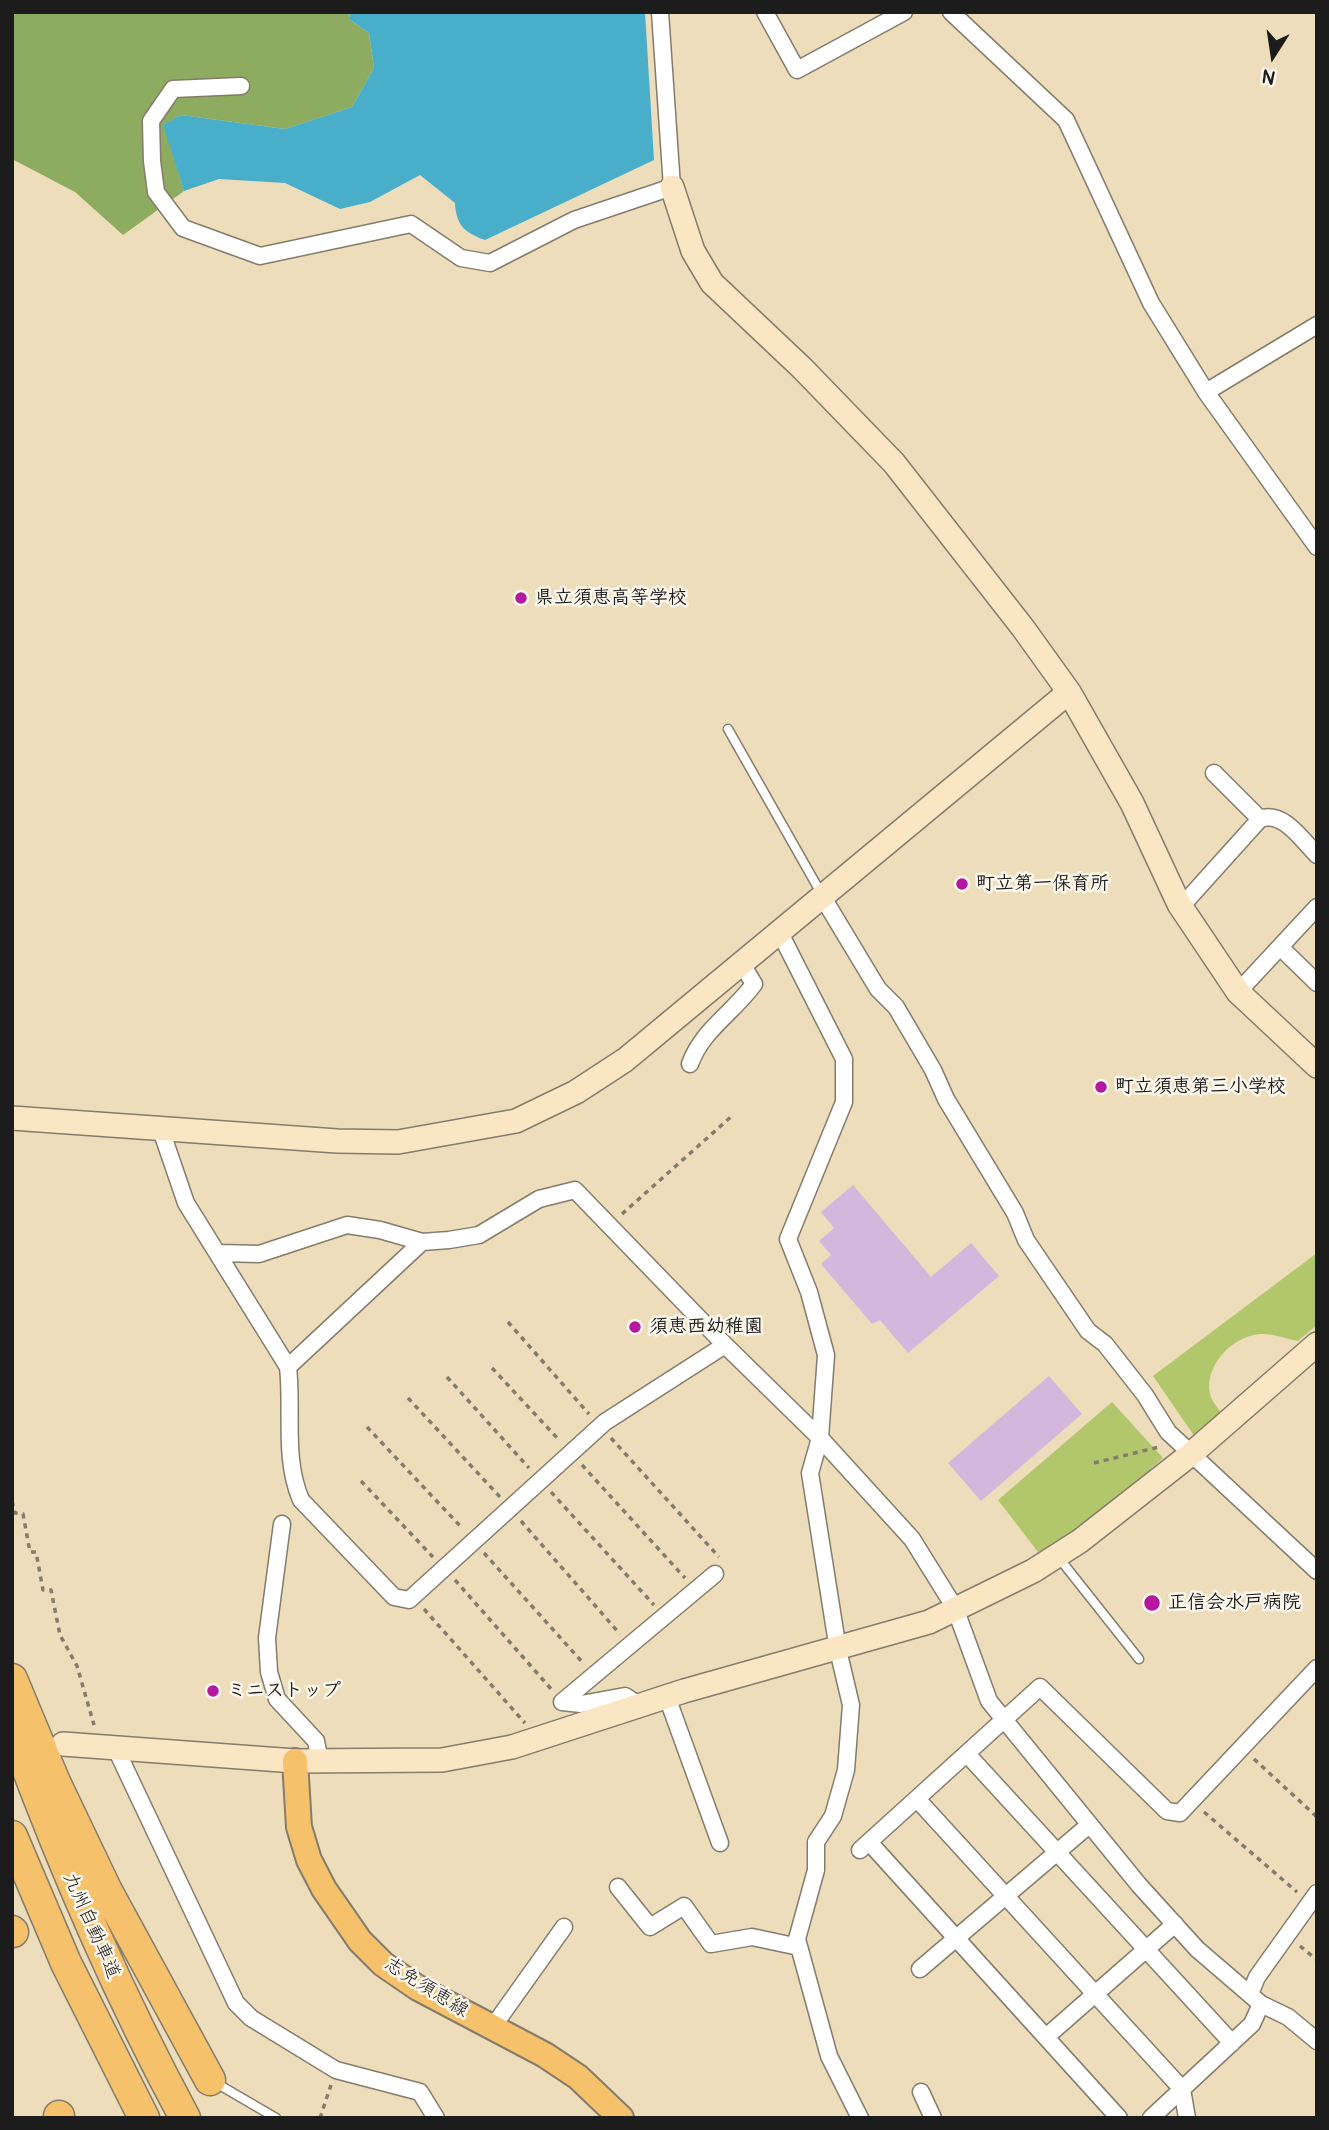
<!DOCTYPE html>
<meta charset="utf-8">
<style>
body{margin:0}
#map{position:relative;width:1329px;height:2130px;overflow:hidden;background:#edddbb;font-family:Pangolin,sans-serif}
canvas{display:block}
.frame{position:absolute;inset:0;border:14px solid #1c1c1c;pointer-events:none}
.north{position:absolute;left:1238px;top:21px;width:70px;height:70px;-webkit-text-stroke:5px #fbf7ec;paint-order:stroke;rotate:192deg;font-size:19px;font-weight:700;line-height:28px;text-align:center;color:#1c1c1c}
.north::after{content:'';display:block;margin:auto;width:24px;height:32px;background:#1c1c1c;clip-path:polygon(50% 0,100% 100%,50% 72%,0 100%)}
</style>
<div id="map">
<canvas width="1329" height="2130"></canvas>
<div class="frame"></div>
<div class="north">N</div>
</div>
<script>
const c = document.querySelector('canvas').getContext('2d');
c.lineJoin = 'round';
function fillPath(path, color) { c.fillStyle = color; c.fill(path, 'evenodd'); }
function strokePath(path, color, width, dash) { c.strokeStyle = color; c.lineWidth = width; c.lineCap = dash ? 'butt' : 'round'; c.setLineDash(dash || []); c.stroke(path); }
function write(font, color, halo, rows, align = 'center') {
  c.font = font + ' Pangolin,"Klee One",sans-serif'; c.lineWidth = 5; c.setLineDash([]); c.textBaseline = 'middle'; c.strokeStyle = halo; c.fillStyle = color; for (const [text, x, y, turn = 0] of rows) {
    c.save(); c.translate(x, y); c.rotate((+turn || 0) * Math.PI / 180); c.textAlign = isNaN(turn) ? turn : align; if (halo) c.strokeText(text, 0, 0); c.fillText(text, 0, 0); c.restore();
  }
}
const green = new Path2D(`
 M1317,1253V1325L1298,1341C1287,1339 1272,1333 1260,1334C1233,1336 1204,1365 1210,1394C1211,1400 1218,1408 1221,1413L1195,1437L1153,1376Z
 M1112,1402L1163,1458C1124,1492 1086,1532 1038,1552L998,1500Z`);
const forest = new Path2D(`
 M12,12H350L349,19L369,33L374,68L352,107L285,129L181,115L164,125L184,191L123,235L75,192L12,159Z`);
const water = new Path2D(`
 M350,12H645L654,160L485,240C465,233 456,225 455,203L420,175L370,202L340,209L285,183L219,179L184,191L163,125L181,115L285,129L352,107L374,68L369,33L349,19Z`);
const building = new Path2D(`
 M853,1185L931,1277L971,1243L999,1276L908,1353L880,1320L872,1324L821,1264L831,1255L819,1241L834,1228L821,1212Z
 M1049,1376L1082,1414L981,1501L948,1463Z`);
const path = new Path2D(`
 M622,1214L733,1115
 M508,1322L589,1414
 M492,1368L560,1441
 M447,1377L529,1468
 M408,1398L500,1497
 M367,1427L463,1529
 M611,1438L719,1557
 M1094,1463L1159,1447
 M582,1465L685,1578
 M361,1481L433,1557
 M551,1492L654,1605
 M12,1501L15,1513L23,1514L30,1552H36L43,1590H51L60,1635L77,1666L94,1725
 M521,1521L620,1634
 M484,1553L584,1664
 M455,1580L552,1690
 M424,1609L525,1723
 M1254,1759L1317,1817
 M1204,1812L1297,1892
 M1300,1946L1317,1960
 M320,2118L331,2085`);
const lane = new Path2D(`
 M728,729L821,893
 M1059,1558L1139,1659
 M216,2083L276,2118`);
const street = new Path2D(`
 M765,12L797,70L904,12
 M951,12L1066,120L1151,303L1206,392L1317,547
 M241,86L173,89L151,121L152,161L156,192L183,228L260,256L411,224L461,258L490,263L574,220L672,187L660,12
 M1206,392L1317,325
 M1214,773L1260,819
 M822,896L878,989L896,1007L933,1070L946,1099L1015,1213L1026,1240L1088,1331L1105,1344L1145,1395L1168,1432L1317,1571
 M1179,904L1188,899L1260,819C1283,810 1302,840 1317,855
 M779,931L844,1059V1102L788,1239L809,1292L826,1355L820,1438L810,1473L838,1650L851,1705L846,1770L833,1816L816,1842V1870L797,1939L829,2056L860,2118
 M1280,947L1317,983
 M1238,992L1317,907
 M690,1064C702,1030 733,1013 754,984L742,964
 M160,1127L186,1203L288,1367C293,1412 283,1458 301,1500L394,1597L409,1600L605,1422L725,1345
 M220,1253L259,1254L347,1225L380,1230L422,1242L449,1240L479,1235L539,1199L575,1190L725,1345L820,1438L912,1539L955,1608L989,1701L1139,1885L1197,1949L1261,2004L1288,2017L1317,2041
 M288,1367L422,1242
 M282,1524L267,1638L269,1672L277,1699L316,1741L320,1761
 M667,1697L720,1843
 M640,1706L625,1696L581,1704L562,1702L715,1574
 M116,1749L236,2003L251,2018L336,2070L420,2092L436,2118
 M967,1754L1232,2043
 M917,1799L1182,2089L1187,2118
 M869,1842L1119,2118
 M860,1850L1040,1687L1167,1811L1180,1813L1317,1668
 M618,1887L650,1927L684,1906L711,1944L752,1937L799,1947
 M920,1969L1089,1825
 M1250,1994L1257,1977L1317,1893
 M492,2028L564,1927
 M1046,2037L1175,1924
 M921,2092L933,2118
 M1151,2118L1252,2024L1261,2004`);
const secondary = new Path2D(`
 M672,187L693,251L712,283L802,368L894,463L1023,628L1069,692L1132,803L1179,904L1238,992L1317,1066
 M12,1118L337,1141L398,1142L516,1121L576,1092L625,1060L1069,692
 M63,1744L295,1761L442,1760L512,1747L684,1691L929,1622L1033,1571L1080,1541L1191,1454L1317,1344`);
const primary = new Path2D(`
 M295,1761L299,1827L309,1860L324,1889L360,1941L383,1964L418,1988L545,2055L578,2077L621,2118`);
const highway = new Path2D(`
 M12,1679L55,1782L107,1891L210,2080
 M12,1728C61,1862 117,1992 185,2118
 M12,1836L66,1963L144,2118
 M12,1931L13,1932
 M59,2118V2116`);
const markers = [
 [521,598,7,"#b5179e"],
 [962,884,7,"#b5179e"],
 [1101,1087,7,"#b5179e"],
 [635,1327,7,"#b5179e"],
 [1152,1603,9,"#b5179e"],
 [213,1691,7,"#b5179e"]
];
const poiNames = [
 ["県立須恵高等学校",535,598],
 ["町立第一保育所",976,884],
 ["町立須恵第三小学校",1115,1087],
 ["須恵西幼稚園",649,1327],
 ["正信会水戸病院",1168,1603],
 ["ミニストップ",227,1691]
];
const streetNames = [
 ["九州自動車道",91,1926,66],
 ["志免須恵線",426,1988,32]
];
fillPath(green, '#b2c76b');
fillPath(forest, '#8dac5f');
fillPath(water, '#49aec9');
fillPath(building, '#d5b6dd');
strokePath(lane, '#847c6c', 11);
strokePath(street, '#847c6c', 19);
strokePath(secondary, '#847c6c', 26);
strokePath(primary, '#847c6c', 28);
strokePath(highway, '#847c6c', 33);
strokePath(path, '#847c6c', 3.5, [5, 5]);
strokePath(lane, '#fff', 8);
strokePath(street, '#fff', 16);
strokePath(secondary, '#fbe6c4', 23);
strokePath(primary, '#f5c16b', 24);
strokePath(highway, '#f5c16b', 30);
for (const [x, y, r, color] of markers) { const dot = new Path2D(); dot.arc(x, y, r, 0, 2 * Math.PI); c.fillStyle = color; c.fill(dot); strokePath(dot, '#fbf7ec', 2.5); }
write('bold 19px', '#1c1c1c', '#fbf7ec', poiNames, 'left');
write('19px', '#1c1c1c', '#fbf7ec', streetNames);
</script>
